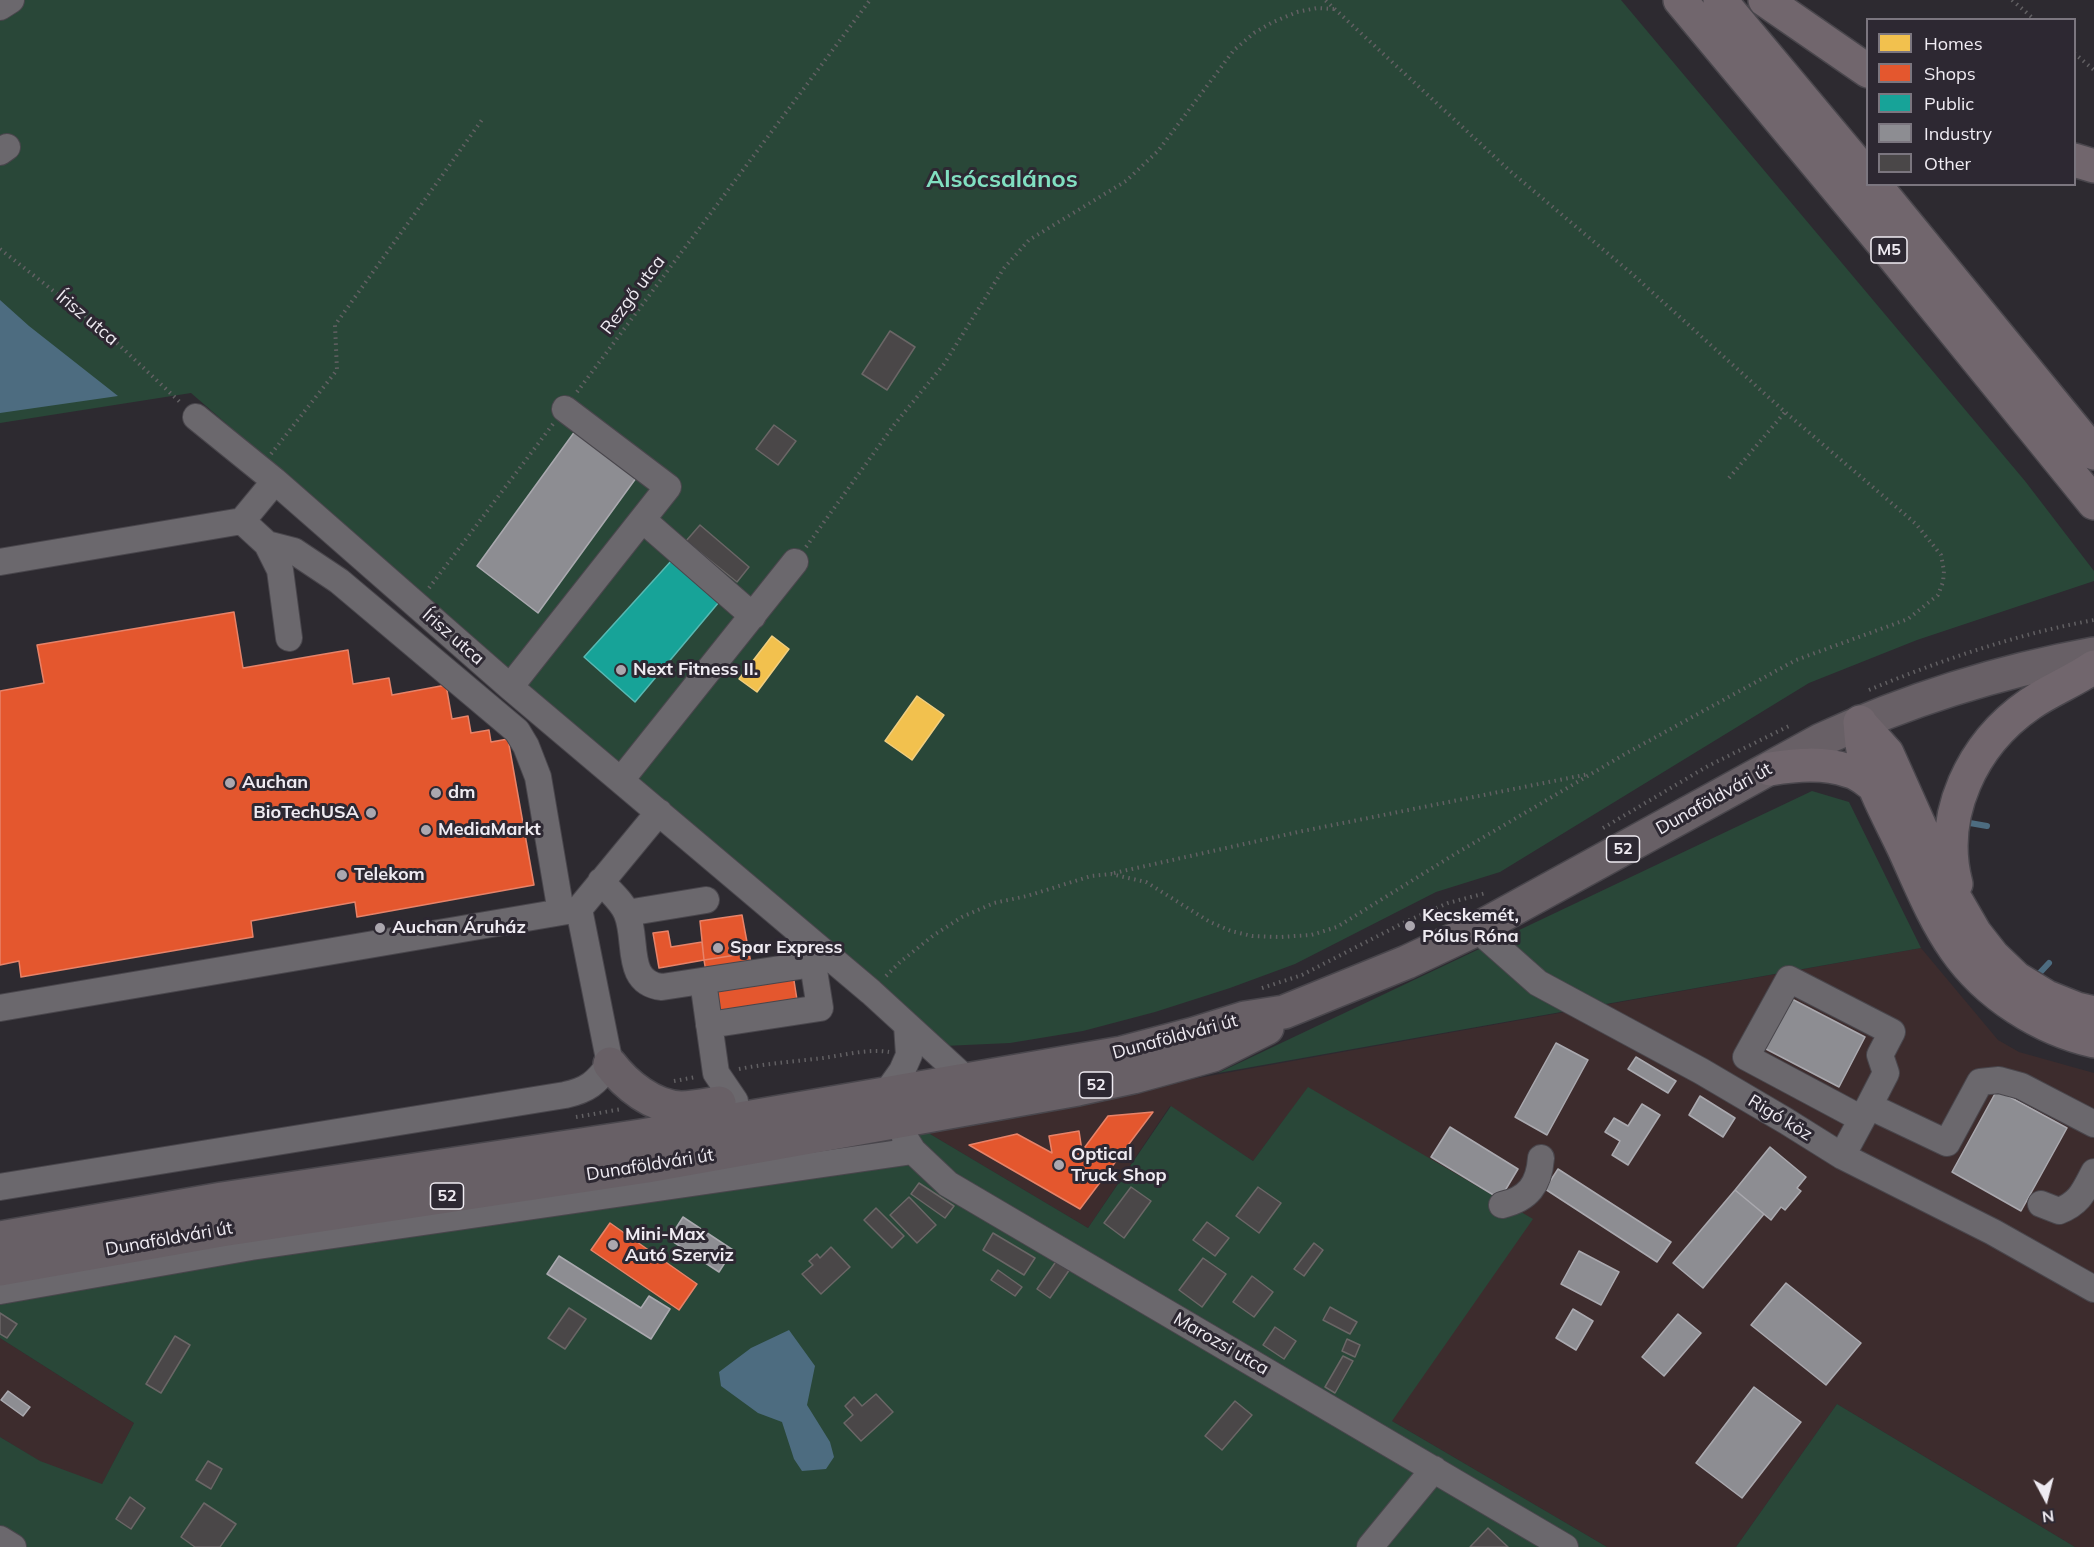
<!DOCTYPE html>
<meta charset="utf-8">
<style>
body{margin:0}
#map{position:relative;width:2094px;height:1547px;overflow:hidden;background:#2d2a30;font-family:Mulish,sans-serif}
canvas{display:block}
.legend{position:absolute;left:1866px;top:18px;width:210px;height:168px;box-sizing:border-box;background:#2d2832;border:2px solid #7b767f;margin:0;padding:8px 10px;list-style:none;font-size:18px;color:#efebf2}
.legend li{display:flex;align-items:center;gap:12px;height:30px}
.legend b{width:30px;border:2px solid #7b767f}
.north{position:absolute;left:2016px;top:1469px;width:60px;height:60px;-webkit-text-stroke:4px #2d2832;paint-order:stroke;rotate:173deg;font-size:16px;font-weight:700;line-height:24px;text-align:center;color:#efebf2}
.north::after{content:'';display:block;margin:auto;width:21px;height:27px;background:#efebf2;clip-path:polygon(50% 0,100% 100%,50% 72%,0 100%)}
</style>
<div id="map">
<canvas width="2094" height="1547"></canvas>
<ul class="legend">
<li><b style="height:16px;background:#f2c14e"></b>Homes</li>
<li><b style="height:16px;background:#e4572e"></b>Shops</li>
<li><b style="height:16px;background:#17a398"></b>Public</li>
<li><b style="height:16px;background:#8d8d92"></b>Industry</li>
<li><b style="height:16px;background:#4a4748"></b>Other</li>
</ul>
<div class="north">N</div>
</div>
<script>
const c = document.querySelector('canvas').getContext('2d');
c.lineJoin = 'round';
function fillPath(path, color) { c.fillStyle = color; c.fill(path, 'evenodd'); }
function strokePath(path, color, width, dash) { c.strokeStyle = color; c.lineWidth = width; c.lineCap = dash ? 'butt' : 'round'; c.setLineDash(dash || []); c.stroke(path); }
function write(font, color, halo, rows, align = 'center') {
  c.font = font + ' Mulish,sans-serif'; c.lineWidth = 6; c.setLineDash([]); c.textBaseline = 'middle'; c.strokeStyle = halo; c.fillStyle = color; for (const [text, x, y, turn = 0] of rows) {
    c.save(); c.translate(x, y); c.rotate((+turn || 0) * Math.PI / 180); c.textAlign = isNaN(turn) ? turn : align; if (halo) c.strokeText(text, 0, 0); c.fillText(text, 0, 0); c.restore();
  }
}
const industrial = new Path2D(`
 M1921,948L1998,1040L2019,1052L2094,1073V1547H2075L1837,1404L1736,1547H1607L1392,1421L1308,1088L1253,1161L1170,1106L1088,1228L920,1128Z
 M0,1338L134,1423L96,1496L0,1437Z`);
const green = new Path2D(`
 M0,0H1621L2025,481L2094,571V581L1917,640L1809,683L1500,872L1436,892L1295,964L1230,988L1155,1012L1083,1031L1010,1043L944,1046L191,393L0,423Z
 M1812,791L1849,802L1921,948L1218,1073Z
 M1308,1087L1533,1219L1392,1421L1607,1547H0V1437L40,1461L102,1484L134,1423L0,1338V1285L920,1128L1088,1228L1171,1106L1253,1161Z
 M1837,1404L2075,1547H1736Z`);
const water = new Path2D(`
 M0,300L29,326L118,396L0,413Z
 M789,1330L815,1366L807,1405L830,1442L834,1457L826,1469L802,1471L794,1459L782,1422L758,1413L721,1386L719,1372L751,1348Z`);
const homes = new Path2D(`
 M772,636L789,649L757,692L739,679Z
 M917,696L944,715L912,760L885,741Z`);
const shops = new Path2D(`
 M234,612L243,668L348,650L353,684L389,678L392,695L446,685L452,719L468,716L471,733L489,730L491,742L508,739L534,885L357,917L355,902L251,921L253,937L21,977L19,961L0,965V691L44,683L37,645Z
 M742,915L749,953L704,960L700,921Z
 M668,931L671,947L702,942L704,960L659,968L653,933Z
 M749,953L753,974L792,968L798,1006L714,1020L704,960Z
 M1153,1112L1080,1209L969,1145L1017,1134L1052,1153L1049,1136L1079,1131L1082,1151L1108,1116Z
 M610,1223L697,1284L679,1310L591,1250Z`);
const public = new Path2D(`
 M672,560L719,602L635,702L584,657Z`);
const industry = new Path2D(`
 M578,427L639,474L538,613L477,566Z
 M1790,998L1865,1037L1839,1087L1764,1048Z
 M1556,1043L1588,1060L1547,1135L1515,1117Z
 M1636,1057L1676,1081L1668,1093L1628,1069Z
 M1997,1090L2067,1128L2021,1211L1952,1172Z
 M1700,1096L1735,1118L1723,1137L1689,1115Z
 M1642,1104L1660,1115L1628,1165L1612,1155L1620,1141L1605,1132L1614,1118L1628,1126Z
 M1450,1127L1518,1169L1500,1199L1431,1157Z
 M1770,1147L1806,1177L1797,1188L1801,1191L1785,1210L1781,1207L1771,1220L1735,1190Z
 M1558,1169L1671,1242L1657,1262L1545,1189Z
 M1735,1190L1764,1214L1703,1288L1673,1263Z
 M683,1217L733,1250L719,1272L669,1239Z
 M1579,1251L1619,1272L1601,1305L1561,1284Z
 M559,1256L641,1308L649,1296L670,1309L651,1339L547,1274Z
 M1786,1283L1861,1343L1826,1385L1751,1325Z
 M1573,1309L1593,1321L1576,1350L1556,1338Z
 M1678,1314L1701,1333L1664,1376L1642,1357Z
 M1754,1387L1801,1422L1742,1498L1696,1463Z
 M8,1391L30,1407L23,1416L1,1400Z`);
const stream = new Path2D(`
 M1964,822L1987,826
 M2035,978L2049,963`);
const building = new Path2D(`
 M890,331L915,347L887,390L862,374Z
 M774,425L796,441L778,465L756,449Z
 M700,525L749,567L737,582L686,541Z
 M919,1183L954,1206L945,1218L911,1194Z
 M1131,1187L1151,1201L1124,1238L1104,1223Z
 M1258,1187L1281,1203L1259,1233L1236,1216Z
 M909,1197L936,1225L917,1243L890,1215Z
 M876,1208L904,1236L892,1248L864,1220Z
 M1207,1222L1229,1238L1215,1256L1193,1240Z
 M993,1233L1035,1258L1024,1275L983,1250Z
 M1314,1243L1323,1250L1304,1276L1294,1269Z
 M831,1247L850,1267L821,1294L802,1274L813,1265L809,1261L817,1254L820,1258Z
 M1203,1258L1226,1274L1202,1307L1179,1290Z
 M1057,1260L1070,1269L1050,1298L1037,1289Z
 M998,1270L1022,1287L1015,1296L991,1280Z
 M1252,1276L1273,1292L1254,1317L1233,1302Z
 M1330,1307L1357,1322L1350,1334L1323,1320Z
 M569,1308L586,1319L565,1349L548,1338Z
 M0,1313L17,1324L7,1338L0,1334Z
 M1275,1327L1296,1341L1284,1359L1263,1345Z
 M175,1336L190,1345L161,1393L146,1384Z
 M1347,1339L1360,1345L1355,1357L1342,1351Z
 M1343,1356L1353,1361L1335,1393L1325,1387Z
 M876,1394L893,1412L861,1441L844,1423L853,1415L845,1406L854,1397L862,1406Z
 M1235,1401L1252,1415L1222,1450L1205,1436Z
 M208,1461L222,1469L211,1489L196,1480Z
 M130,1497L145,1508L131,1529L116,1519Z
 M204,1503L236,1524L220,1547H195L181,1537Z
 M1488,1528L1508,1547H1470Z`);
const path = new Path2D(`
 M2012,0L2035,20
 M2074,53L2094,70
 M0,249L102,329L182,404
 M577,392L870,0
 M271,454L337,370L335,325L484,117
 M1729,478L1785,412
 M806,547L894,425L944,364L1004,268L1029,240L1126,181L1158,151L1234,50L1254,33L1271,23L1297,12L1317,8L1334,9
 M429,588L553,424
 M1869,690C1941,660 2017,634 2094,620
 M1603,828L1708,766L1791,725
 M1114,873L1298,832L1589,774
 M886,976L900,962L934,935L962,917L994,903L1027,896L1091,876L1111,874L1146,882L1210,922L1231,931L1252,936L1280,937L1311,935L1337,927L1455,854L1625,754L1796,660L1908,619L1938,595L1943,582L1944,571L1941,555L1916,524L1785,412L1631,273L1510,171L1325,0
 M1262,988L1302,975L1405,922L1448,903L1486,893
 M739,1069C764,1064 789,1062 814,1059C839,1057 865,1048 889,1052
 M674,1081L696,1077
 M576,1117L622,1109`);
const minor = new Path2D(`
 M0,7L11,0
 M0,152L7,147
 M196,417L275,481L510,687L871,992L966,1079
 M643,520L753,616
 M242,521L267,544L294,551L339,581L517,731L526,746L538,777L561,912
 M267,544L280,570L289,638
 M0,562L242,521L275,481
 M510,687L668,487L565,409
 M621,780L795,562
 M601,881C609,891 623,902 627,914C638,940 624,983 662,987L813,964L820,1008L709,1025
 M627,913L706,900
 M1477,929L1538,983L1701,1071L1786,1121L1842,1156L1993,1232L2094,1289
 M703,981L716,1073L735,1101
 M0,1008L579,909L659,812
 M887,1092L902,1071L909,1055L907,1025
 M1862,1119L1746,1057L1789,979L1892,1032L1880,1055L1886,1073L1869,1106
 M905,1138L913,1151L948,1184L1565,1547
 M1842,1156L1869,1106L1947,1143L1980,1082L1999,1080L2021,1086L2094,1124
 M0,1187L565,1095C588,1090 596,1083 610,1064L579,909
 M2041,1204L2059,1211C2080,1203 2084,1191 2094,1172
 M1502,1205C1528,1199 1539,1185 1541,1158
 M0,1291L251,1247L913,1151
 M0,1539L13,1547
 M1370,1547L1434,1469`);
const major = new Path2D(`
 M610,1064C626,1085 653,1107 681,1108C693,1108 707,1105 719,1103
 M0,1238L222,1199L641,1136L1122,1053L1194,1034L1245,1018L1284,1012L1407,962L1477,929L1821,740C1908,700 2001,671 2094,654
 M0,1269L221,1230L647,1166L1078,1089L1133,1077L1213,1055L1267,1028`);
const highway = new Path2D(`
 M1680,0L1885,246L2094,503
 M1720,0L1868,177
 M1765,0L1868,71
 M2074,160L2094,166
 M1874,184L2094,453
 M1860,722C1861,732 1861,744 1864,754C1872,788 1890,819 1905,851C1920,884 1934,919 1955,949C1987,995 2041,1029 2094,1041
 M1860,723L1887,753L1942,876L1975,933L1993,956L2016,978L2047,997L2077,1009L2094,1013
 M1770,769C1796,765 1823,762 1849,771C1858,773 1866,780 1873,785
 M1956,884C1938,815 1972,744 2030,704C2050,690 2074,681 2094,667`);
const markers = [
 [621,670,6,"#aba7ae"],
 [230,783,6,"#aba7ae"],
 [436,793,6,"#aba7ae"],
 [371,813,6,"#aba7ae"],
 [426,830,6,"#aba7ae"],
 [342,875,6,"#aba7ae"],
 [1410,926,6,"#aba7ae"],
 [380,928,6,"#aba7ae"],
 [718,948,6,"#aba7ae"],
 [1059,1165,6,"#aba7ae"],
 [613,1245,6,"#aba7ae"]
];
const shields = [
 [1889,250,36],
 [1623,849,33],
 [1096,1085,33],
 [447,1196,33]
];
const shieldNames = [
 ["M5",1889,250],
 ["52",1623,849],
 ["52",1096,1085],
 ["52",447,1196]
];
const streetNames = [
 ["Rezgő utca",633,295,-53],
 ["Írisz utca",87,318,40],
 ["Írisz utca",453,637,41],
 ["Dunaföldvári út",1714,799,-29],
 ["Dunaföldvári út",1175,1037,-15],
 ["Rigó köz",1780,1118,31],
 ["Dunaföldvári út",650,1165,-9],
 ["Dunaföldvári út",169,1239,-10],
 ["Marozsi utca",1221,1344,30]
];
const poiNames = [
 ["Next Fitness II.",633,670],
 ["Auchan",242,783],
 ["dm",448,793],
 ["BioTechUSA",359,813,"right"],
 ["MediaMarkt",438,830],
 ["Telekom",354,875],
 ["Kecskemét,",1422,916],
 ["Pólus Róna",1422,937],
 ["Auchan Áruház",392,928],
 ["Spar Express",730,948],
 ["Optical",1071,1155],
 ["Truck Shop",1071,1176],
 ["Mini-Max",625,1235],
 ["Autó Szerviz",625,1256]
];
const districtNames = [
 ["Alsócsalános",1002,180]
];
fillPath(industrial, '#3d2c2d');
fillPath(green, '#294738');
fillPath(water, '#4d6c80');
fillPath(homes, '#f2c14e');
strokePath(homes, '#f1ce7f', 1.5);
fillPath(shops, '#e4572e');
strokePath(shops, '#e78369', 1.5);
fillPath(public, '#17a398');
strokePath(public, '#58b9b3', 1.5);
fillPath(industry, '#8d8d92');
strokePath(industry, '#aaa9af', 1.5);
strokePath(stream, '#4d6c80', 6);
fillPath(building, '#4a4748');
strokePath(building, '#6a6666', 1.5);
strokePath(minor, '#49464c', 28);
strokePath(major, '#49464c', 36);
strokePath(highway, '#49464c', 36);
strokePath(path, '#626063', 4, [1.5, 4.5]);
strokePath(minor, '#6b686d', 26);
strokePath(major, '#686066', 33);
strokePath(highway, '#71666d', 33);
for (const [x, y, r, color] of markers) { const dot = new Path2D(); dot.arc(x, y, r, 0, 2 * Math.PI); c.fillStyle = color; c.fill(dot); strokePath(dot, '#2d2832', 2); }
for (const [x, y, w] of shields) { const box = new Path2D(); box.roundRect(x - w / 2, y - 13, w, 26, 4.5); c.fillStyle = '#2d2832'; c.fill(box); strokePath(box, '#efebf2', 1.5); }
write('bold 16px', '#efebf2', null, shieldNames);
write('18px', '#efebf2', '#2d2832', streetNames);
write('bold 18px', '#efebf2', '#2d2832', poiNames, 'left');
write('bold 24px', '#81dfc1', '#2d2832', districtNames);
</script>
